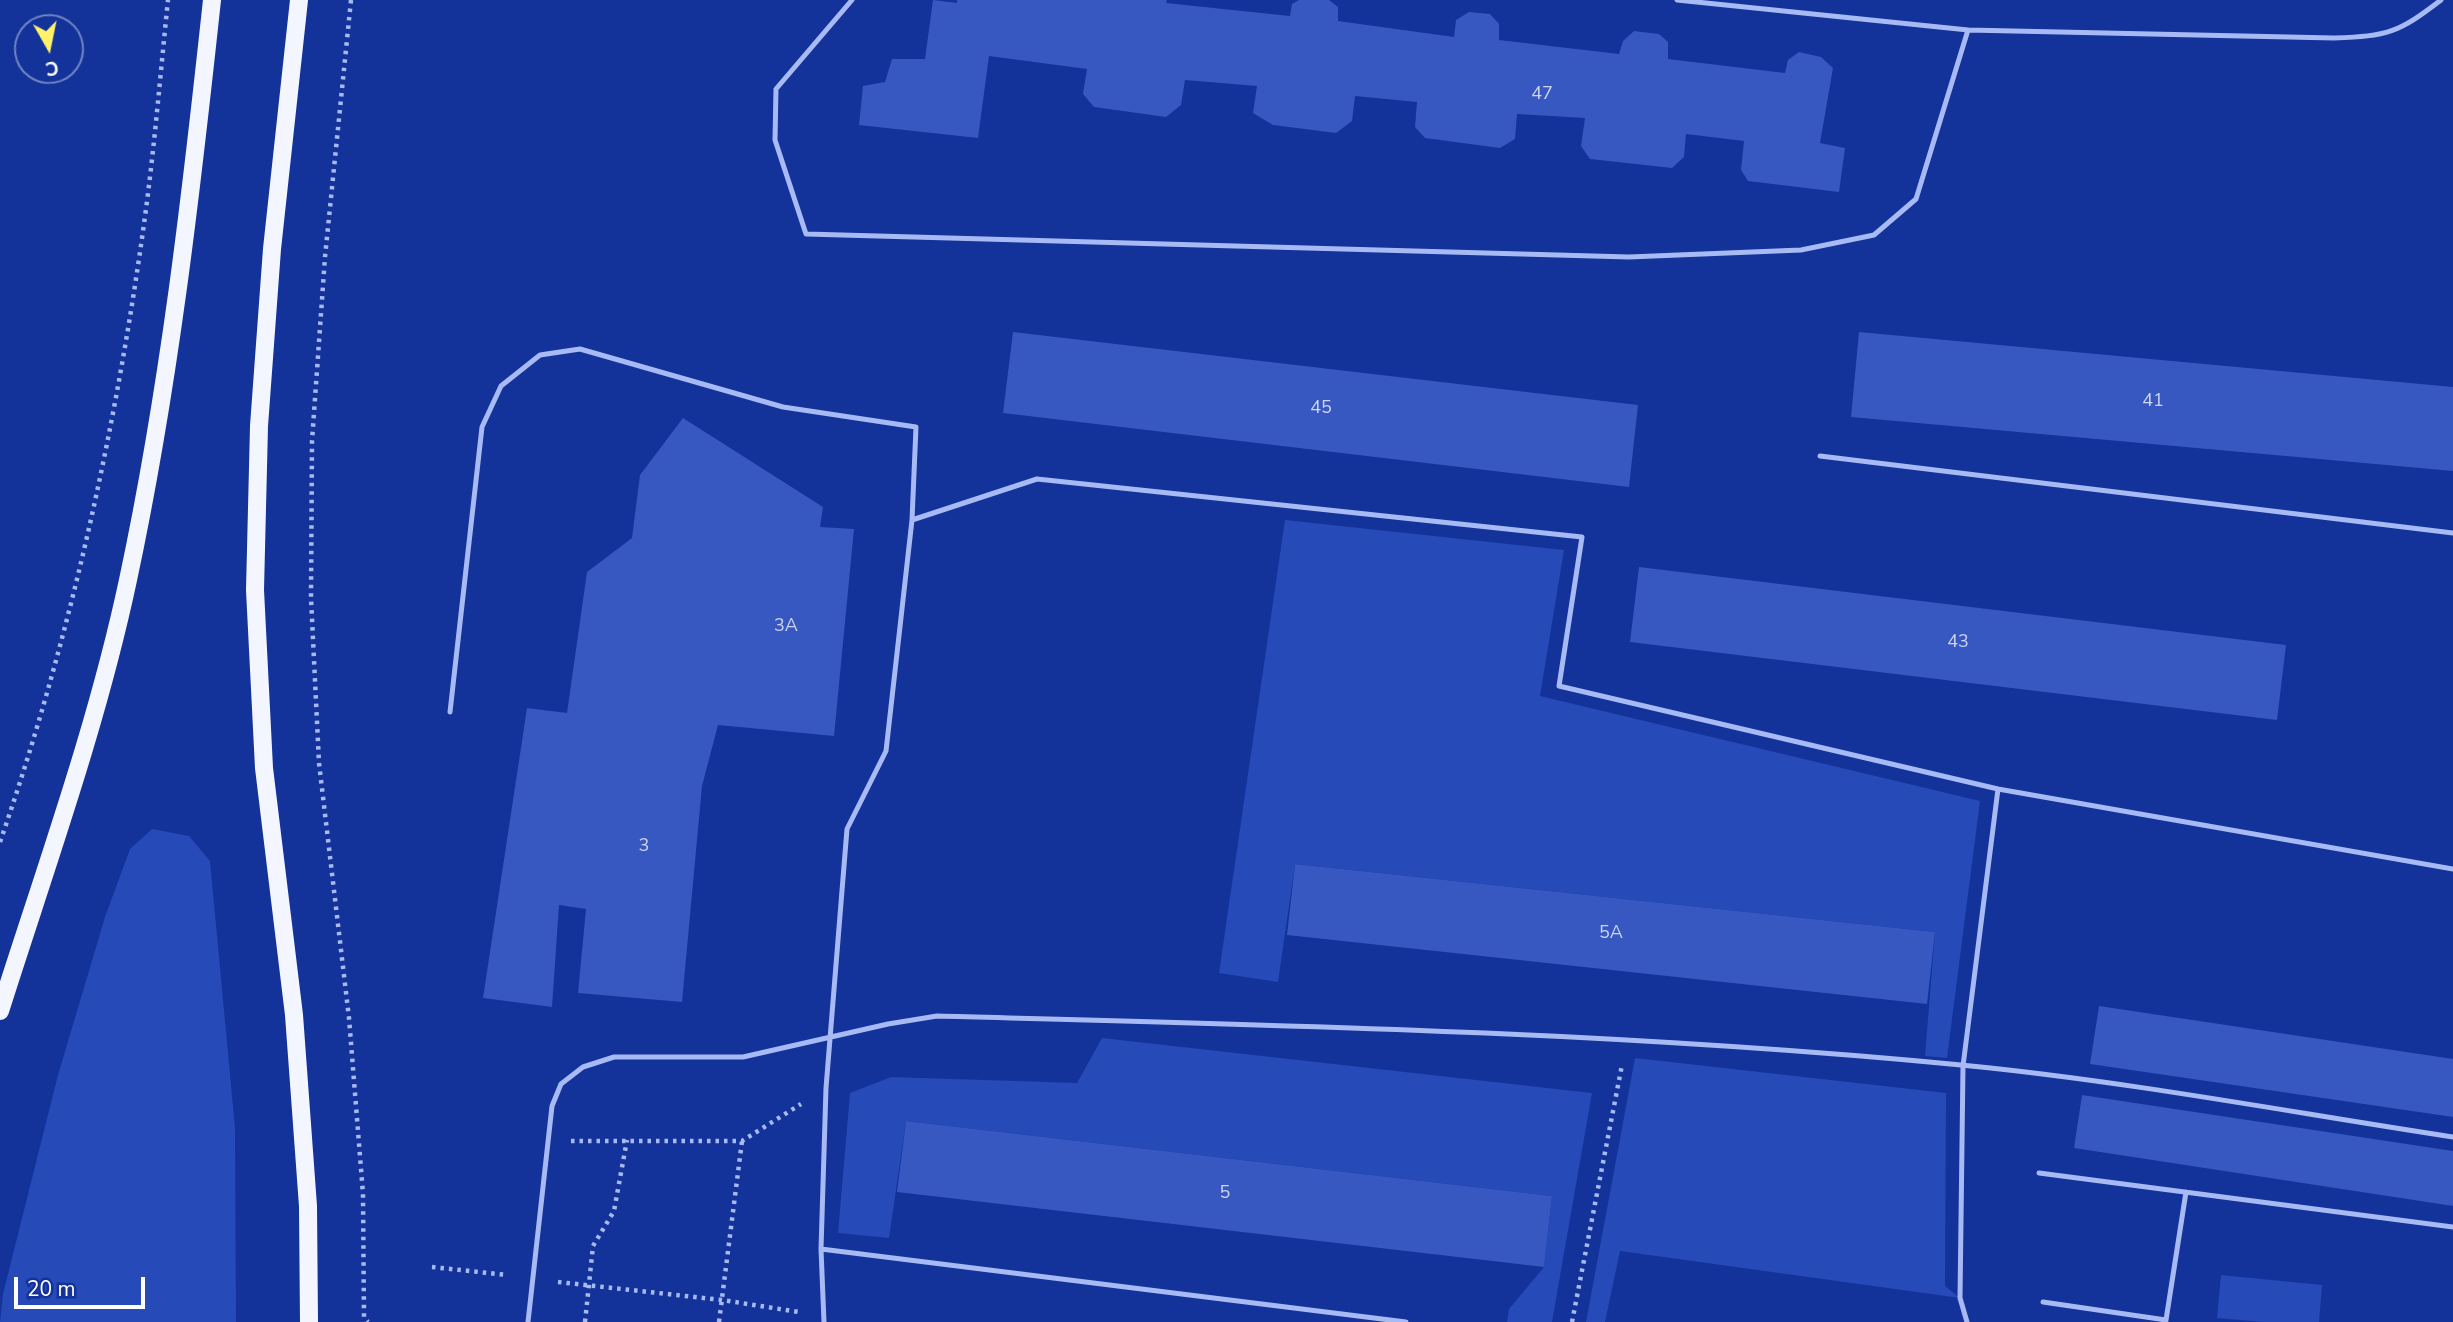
<!DOCTYPE html>
<meta charset="utf-8">
<style>
body{margin:0}
#map{position:relative;width:2453px;height:1322px;overflow:hidden;background:#13329a;font-family:"Nunito Sans",sans-serif}
canvas{display:block}
.north{position:absolute;left:14px;top:14px;width:70px;height:70px;box-sizing:border-box;background:#13329a;border:2px solid #7184c2;border-radius:50%;rotate:171deg;font-size:19px;font-weight:700;line-height:28px;text-align:center;color:#fff}
.north::after{content:'';display:block;margin:auto;width:24px;height:32px;background:#fff269;clip-path:polygon(50% 0,100% 100%,50% 72%,0 100%)}
.scale{position:absolute;left:14px;top:1277px;width:131px;height:32px;box-sizing:border-box;border:4px solid #fff;border-top:0;padding-left:9px;font-size:21px;line-height:24px;white-space:nowrap;color:#fff;-webkit-text-stroke:5px #13329a;paint-order:stroke}
</style>
<div id="map">
<canvas width="2453" height="1322"></canvas>
<div class="north">С</div>
<div class="scale">20 m</div>
</div>
<script>
const c = document.querySelector('canvas').getContext('2d');
c.lineJoin = 'round';
function fillPath(path, color) { c.fillStyle = color; c.fill(path, 'evenodd'); }
function strokePath(path, color, width, dash) { c.strokeStyle = color; c.lineWidth = width; c.lineCap = dash ? 'butt' : 'round'; c.setLineDash(dash || []); c.stroke(path); }
function write(font, color, halo, rows, align = 'center') {
  c.font = font + ' "Nunito Sans",sans-serif'; c.lineWidth = 7; c.setLineDash([]); c.textBaseline = 'middle'; c.strokeStyle = halo; c.fillStyle = color; for (const [text, x, y, turn = 0] of rows) {
    c.save(); c.translate(x, y); c.rotate((+turn || 0) * Math.PI / 180); c.textAlign = isNaN(turn) ? turn : align; if (halo) c.strokeText(text, 0, 0); c.fillText(text, 0, 0); c.restore();
  }
}
const green = new Path2D(`
 M1285,520L1564,550L1540,696L1980,801L1947,1058L1925,1056L1935,932L1295,864L1278,982L1219,973Z
 M152,829L189,836L210,861L235,1128L236,1322H0L3,1294L58,1075L105,917L130,849Z
 M1102,1038L1592,1093L1552,1322H1507L1509,1309L1544,1267L1552,1196L906,1121L889,1238L838,1233L850,1093L891,1077L1077,1083Z
 M1635,1058L1946,1093L1945,1286L1960,1298L1620,1251L1605,1322H1586Z
 M2221,1275L2322,1285L2319,1322H2263L2217,1318Z`);
const building = new Path2D(`
 M933,0L957,3V0H1167L1166,3L1290,16L1292,4L1299,0H1329L1338,7V21L1454,37L1456,20L1469,12L1490,14L1499,24V40L1619,54L1623,41L1634,31L1659,34L1668,42V59L1785,73L1788,60L1799,52L1821,57L1833,68L1820,143L1845,148L1839,192L1748,181L1741,170L1744,141L1686,134L1684,157L1672,168L1590,159L1581,146L1585,118L1517,114L1515,139L1500,148L1425,138L1415,127L1417,102L1355,96L1352,121L1336,133L1273,125L1253,113L1257,86L1185,80L1181,105L1166,117L1094,107L1083,94L1087,69L989,56L978,138L859,125L863,86L885,82L892,59H925Z
 M1013,332L1638,405L1629,487L1003,413Z
 M1859,332L2453,387V471L1851,417Z
 M683,418L823,507L820,527L854,529L834,736L718,725L702,786L682,1002L578,993L586,909L559,905L552,1007L483,998L527,708L567,713L587,572L632,538L640,475Z
 M1639,567L2286,645L2277,720L1630,642Z
 M1295,864L1935,932L1927,1004L1287,935Z
 M2099,1006L2453,1059V1117L2090,1064Z
 M2082,1095L2453,1151V1206L2074,1148Z
 M906,1121L1552,1196L1544,1267L897,1192Z`);
const path = new Path2D(`
 M351,0L325,257L312,441L311,598L319,763L349,1018L363,1194L364,1317L368,1322
 M0,842C68,646 114,438 143,231C154,154 160,77 168,0
 M571,1141H742L801,1104
 M432,1267L507,1275
 M558,1282L722,1300L799,1312
 M585,1322L593,1246L614,1211L627,1140
 M719,1322L742,1141
 M1572,1322L1622,1065`);
const lane = new Path2D(`
 M852,0L776,89L775,140L806,234L1629,257L1801,250L1874,235L1916,199L1968,30
 M1677,0L1968,30L2334,38C2388,36 2398,33 2441,0
 M1820,456L2453,533
 M450,712L482,427L501,386L540,355L580,349L783,407L916,427L912,520
 M2039,1173L2453,1227
 M821,1249L824,1322
 M2043,1302L2166,1320L2186,1192
 M528,1322L552,1106L561,1084L583,1067L614,1057H743L888,1024L937,1016C1279,1025 1620,1032 1961,1065C2126,1081 2289,1112 2453,1137
 M1406,1322L821,1249L826,1088L847,829L886,751L912,520L1037,479L1582,537L1559,686L1998,789L2453,869
 M1967,1322L1960,1298L1963,1066L1998,789`);
const primary = new Path2D(`
 M299,0L272,249L259,426L255,590L264,768L294,1015L308,1206L309,1322
 M0,1011C45,869 97,726 128,580C169,388 191,195 212,0`);
const numberNames = [
 ["47",1542,95],
 ["41",2153,402],
 ["45",1321,409],
 ["3А",786,627],
 ["43",1958,643],
 ["3",644,847],
 ["5А",1611,934],
 ["5",1225,1194]
];
fillPath(green, '#264ab8');
fillPath(building, '#3758c0');
strokePath(path, '#a7baf3', 4.5, [3.5, 5]);
strokePath(lane, '#a7baf3', 5);
strokePath(primary, '#f3f5ff', 18);
write('18px', '#cdd5ef', null, numberNames);
</script>
